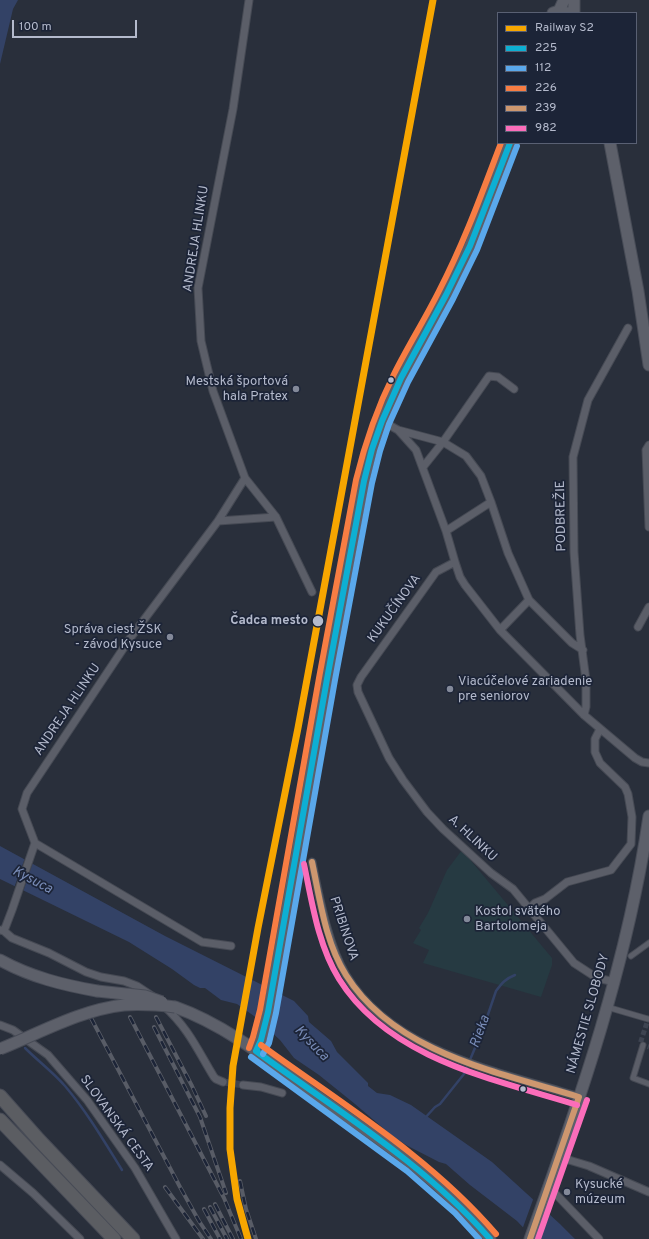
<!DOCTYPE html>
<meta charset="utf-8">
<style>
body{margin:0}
#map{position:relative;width:649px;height:1239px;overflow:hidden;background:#292f3b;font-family:Overpass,sans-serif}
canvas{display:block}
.legend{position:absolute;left:497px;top:12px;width:140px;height:132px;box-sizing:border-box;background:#1c2437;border:1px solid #596073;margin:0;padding:5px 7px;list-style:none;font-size:12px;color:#b4bacc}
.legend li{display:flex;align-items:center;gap:8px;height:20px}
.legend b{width:20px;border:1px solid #596073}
.scale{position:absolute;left:12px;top:20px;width:125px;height:18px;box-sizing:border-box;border:2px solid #b4bacc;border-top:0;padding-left:5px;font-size:12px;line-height:14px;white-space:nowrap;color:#b4bacc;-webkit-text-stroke:3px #1c2437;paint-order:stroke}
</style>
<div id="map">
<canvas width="649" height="1239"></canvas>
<ul class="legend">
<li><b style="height:5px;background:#f7a600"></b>Railway S2</li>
<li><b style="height:5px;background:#0dafd3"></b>225</li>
<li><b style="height:5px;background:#5aa8eb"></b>112</li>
<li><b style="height:5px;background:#f77d43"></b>226</li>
<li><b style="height:5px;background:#cd976f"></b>239</li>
<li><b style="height:5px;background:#fb6dba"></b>982</li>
</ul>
<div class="scale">100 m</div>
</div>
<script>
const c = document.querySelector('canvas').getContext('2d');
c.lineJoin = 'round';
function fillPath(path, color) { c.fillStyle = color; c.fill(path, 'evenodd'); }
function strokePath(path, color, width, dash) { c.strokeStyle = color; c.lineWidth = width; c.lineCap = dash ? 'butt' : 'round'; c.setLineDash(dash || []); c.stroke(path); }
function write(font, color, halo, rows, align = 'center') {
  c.font = font + ' Overpass,sans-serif'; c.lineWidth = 3.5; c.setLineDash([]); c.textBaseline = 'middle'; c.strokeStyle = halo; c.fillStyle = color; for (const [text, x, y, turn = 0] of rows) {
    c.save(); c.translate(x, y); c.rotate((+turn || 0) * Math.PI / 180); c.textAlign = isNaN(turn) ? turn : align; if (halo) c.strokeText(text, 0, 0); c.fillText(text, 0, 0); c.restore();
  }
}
const green = new Path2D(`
 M462,850L552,958V965L541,997L423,963L429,950L413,943L421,930L419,928L428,913L447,870Z`);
const water = new Path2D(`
 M0,0H18L13,9L0,64Z
 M0,846L165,936L294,1001L308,1016L309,1022L331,1041L337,1052L368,1083V1086L377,1093L390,1095L411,1105L492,1162L560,1224L575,1239H534L517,1221L470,1185L446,1164L439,1162L406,1145L390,1134L355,1104L319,1075L294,1058L280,1040L254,1016L237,1004L221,1000L205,988H200L194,985L172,969L129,942L0,879Z`);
const pier = new Path2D(`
 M25,858L33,862L23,892L14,888Z
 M534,1197L551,1212L540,1239H531L522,1230Z`);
const stream = new Path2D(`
 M25,1048C38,1061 53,1072 65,1086C87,1112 104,1141 122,1170
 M425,1118L435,1107L440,1104L464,1074L483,1029L496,991C502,983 505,979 515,975`);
const pedestrianTunnel = new Path2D(`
 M649,1016L640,1044L649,1047`);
const minorTunnel = new Path2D(`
 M223,1082L243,1085`);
const pedestrian = new Path2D(`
 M631,956L649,943
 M607,1007L648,1019
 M643,1045L633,1078L649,1084`);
const minor = new Path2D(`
 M249,0L233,109L198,288L201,341L213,391L245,478L276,517L312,592
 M382,421L398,430L443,442L466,456L481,476L491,502L508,553L529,600L572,643L583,650
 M398,430L416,450L446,531L455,562L460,577L465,585L500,630L584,715L635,758L642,762L649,763
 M649,445L646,450L649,527
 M423,467L443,442L489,376L498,377L514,389
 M218,521L276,517
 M446,531L491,502
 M455,562L436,572L361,677L357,685L358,692L389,758L403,780L427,812L443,829L491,873L513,889L574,963L597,978L615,982
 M638,627L649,607
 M500,630L529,600
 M584,715L586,707V680L580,635L574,552L573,457L588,400L628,328
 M35,843L202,942L231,946
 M312,862C319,896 328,945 346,975C393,1053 498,1071 579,1097
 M531,910L533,905L535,903L545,899L567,882L611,870L631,844L632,817L628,794L625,787L600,763L595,752V739L600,729
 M0,930L4,931L12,938L49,953L86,972L101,977L124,981L137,986L152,996
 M4,931L12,910L35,843L22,809L27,793L131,637L218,521L245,478
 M164,1006C189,1029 197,1049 214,1077L216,1079L223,1082
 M0,1025L13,1030L48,1055L87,1100L135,1168L176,1239
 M243,1085L261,1087L282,1093
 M559,1157L589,1166L649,1192
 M0,1165L33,1193L80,1239
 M549,1187L599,1239`);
const primary = new Path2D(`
 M559,11L564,0
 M553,13L559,11L568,13
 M574,13V0
 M610,143L638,291L649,365
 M0,960C31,977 63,985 97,991
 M175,1007C226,1025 270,1061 313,1093C376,1137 441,1179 490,1239
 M256,1051L261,1040L268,1012L295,864L327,679L364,481L372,449L382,421L401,378L446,295L470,246L510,143
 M530,1239C580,1101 628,961 649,816`);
const motorway = new Path2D(`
 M0,1096L39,1140L133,1239
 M0,1120L114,1239`);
const rail = new Path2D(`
 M130,1017L224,1198L241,1239
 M156,1017L192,1086L206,1116
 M91,1018L180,1187L199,1221L211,1239
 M154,1027L200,1117L226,1193
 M240,1181L246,1209L256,1239
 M165,1187L203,1239
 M215,1204L233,1239
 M210,1207L227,1239
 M204,1209L220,1239`);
const primaryBridge = new Path2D(`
 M97,991L145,996L162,1002
 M0,1049C40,1033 80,1010 124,1005C141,1004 158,1005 175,1007`);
const bus1 = new Path2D(`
 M256,1051L261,1040L268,1012L327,679L364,481L372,449L382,421L401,378L446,295L470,246L510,143
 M256,1051C336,1110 424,1163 490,1239`);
const bus2 = new Path2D(`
 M263,1054L269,1043L276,1013L335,680L372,483L380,451L389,424L408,382L453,299L477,250L517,146
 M251,1057L407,1171L455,1213L479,1239`);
const bus3 = new Path2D(`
 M261,1045C342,1104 430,1157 496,1234
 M249,1048L253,1037L260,1010L319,678L356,480C365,443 377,408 394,374C408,346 425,319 439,291C464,243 482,193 501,143`);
const bus4 = new Path2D(`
 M312,862C320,899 325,942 346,975C395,1053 497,1072 579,1097
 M530,1239L579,1097`);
const bus5 = new Path2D(`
 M304,864C312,902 318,945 339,979C389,1059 493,1079 577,1105
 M538,1239L587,1100`);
const rail1 = new Path2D(`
 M248,1239L237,1199L230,1149V1108L233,1066L258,928L298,728L433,0`);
const markers = [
 [391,380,3.5,"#b4bacc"],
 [296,389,4,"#838999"],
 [318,621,6,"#b4bacc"],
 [170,637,4,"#838999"],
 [450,689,4,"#838999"],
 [467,919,4,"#838999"],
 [523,1089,3.5,"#b4bacc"],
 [567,1192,4,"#838999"]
];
const streetNames = [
 ["ANDREJA HLINKU",197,239,-81],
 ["PODBREŽIE",562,516,-91],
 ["KUKUČÍNOVA",395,609,-54],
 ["ANDREJA HLINKU",68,710,-56],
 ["A. HLINKU",472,839,43],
 ["PRIBINOVA",343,929,72],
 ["NÁMESTIE SLOBODY",589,1014,-74],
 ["SLOVANSKÁ CESTA",116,1124,54]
];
const poiNames = [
 ["Mestská športová",288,382,"right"],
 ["hala Pratex",288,397,"right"],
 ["Správa ciest ŽSK",162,630,"right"],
 ["- závod Kysuce",162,645,"right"],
 ["Viacúčelové zariadenie",458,682],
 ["pre seniorov",458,697],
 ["Kostol svätého",475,912],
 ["Bartolomeja",475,927],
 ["Kysucké",575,1185],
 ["múzeum",575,1200]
];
const stopNames = [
 ["Čadca mesto",308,621]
];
const waterNames = [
 ["Kysuca",32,881,28],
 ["Rieka",481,1032,-70],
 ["Kysuca",311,1044,46]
];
fillPath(green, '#263a42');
fillPath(water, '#334266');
fillPath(pier, '#292f3b');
strokePath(stream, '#334266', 2.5);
strokePath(pedestrianTunnel, '#3e4451', 5, [5, 2.5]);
strokePath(minorTunnel, '#3e4451', 7, [7, 3.5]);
strokePath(pedestrian, '#464a54', 7);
strokePath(minor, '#464a54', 9);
strokePath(primary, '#484c57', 13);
strokePath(motorway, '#474b56', 15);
strokePath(pedestrian, '#5b5e68', 5);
strokePath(minor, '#5b5e68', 7);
strokePath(primary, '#5d606a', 11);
strokePath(motorway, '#5b5d62', 13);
strokePath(rail, '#585c66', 4);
strokePath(rail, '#1c2437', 2.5, [8]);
strokePath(primaryBridge, '#484c57', 13, []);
strokePath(primaryBridge, '#5d606a', 11);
strokePath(bus1, '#0dafd3', 6);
strokePath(bus2, '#5aa8eb', 6);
strokePath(bus3, '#f77d43', 6);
strokePath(bus4, '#cd976f', 6);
strokePath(bus5, '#fb6dba', 6);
strokePath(rail1, '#f7a600', 7);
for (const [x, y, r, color] of markers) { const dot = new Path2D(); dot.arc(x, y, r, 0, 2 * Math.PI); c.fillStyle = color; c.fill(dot); strokePath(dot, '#1c2437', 1.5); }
write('13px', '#b4bacc', '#1c2437', streetNames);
write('13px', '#b4bacc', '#1c2437', poiNames, 'left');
write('bold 13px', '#b4bacc', '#1c2437', stopNames, 'right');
write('italic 14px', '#788bb6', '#1c2437', waterNames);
</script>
